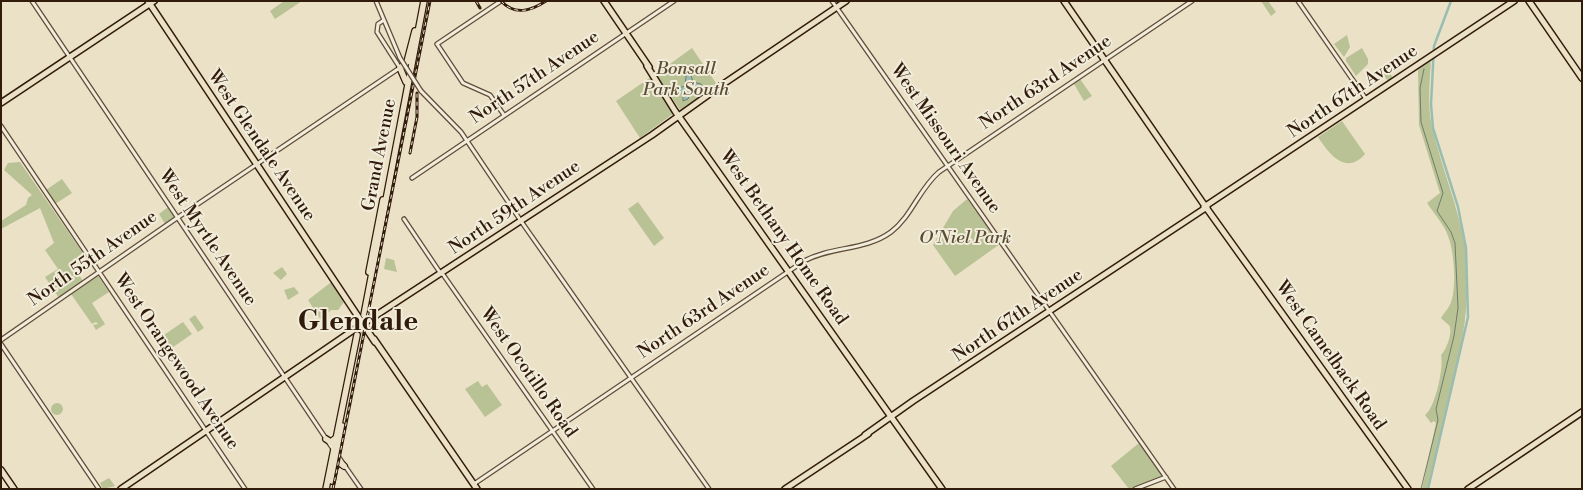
<!DOCTYPE html>
<style>
body{margin:0}
#map{position:relative;width:1583px;height:490px;overflow:hidden;background:#ebe1c7;font-family:"Libre Bodoni",serif}
canvas{display:block}
.frame{position:absolute;inset:0;border:2px solid #311b0a;pointer-events:none}
</style>
<div id="map">
<canvas width="1583" height="490"></canvas>
<div class="frame"></div>
</div>
<script>
const c = document.querySelector('canvas').getContext('2d');
c.lineJoin = 'round';
function fillPath(path, color) { c.fillStyle = color; c.fill(path, 'evenodd'); }
function strokePath(path, color, width, dash) { c.strokeStyle = color; c.lineWidth = width; c.lineCap = dash ? 'butt' : 'round'; c.setLineDash(dash || []); c.stroke(path); }
function write(font, color, halo, rows, align = 'center') {
  c.font = font + ' "Libre Bodoni",serif'; c.lineWidth = 4; c.setLineDash([]); c.textBaseline = 'middle'; c.strokeStyle = halo; c.fillStyle = color; for (const [text, x, y, turn = 0] of rows) {
    c.save(); c.translate(x, y); c.rotate((+turn || 0) * Math.PI / 180); c.textAlign = isNaN(turn) ? turn : align; if (halo) c.strokeText(text, 0, 0); c.fillText(text, 0, 0); c.restore();
  }
}
const green = new Path2D(`
 M284,1H302L275,19L270,11Z
 M1261,1H1268L1276,12L1271,16Z
 M1347,35L1350,47L1344,57L1334,44Z
 M692,48L718,86L680,110L656,74Z
 M1362,48L1368,59V64L1356,76L1346,61V58Z
 M1431,59C1430,80 1427,104 1432,126C1441,167 1458,205 1465,247C1476,325 1445,413 1427,489H1422L1436,423L1434,421L1431,423L1425,415C1435,408 1444,368 1441,355C1446,350 1452,335 1450,327C1448,323 1443,321 1441,318C1444,313 1449,308 1451,302C1457,287 1454,250 1448,236C1444,224 1434,214 1427,203L1440,193L1419,125L1418,70Z
 M1385,65L1393,78L1388,81L1379,69Z
 M651,77L674,113L640,138L616,101Z
 M1080,79L1092,96L1084,101L1074,84Z
 M1342,121L1365,154C1346,176 1329,154 1318,137Z
 M20,162L87,259L74,267L83,281L59,298L45,277L58,269L45,250L54,243L40,208L1,229V221L26,205L28,198L32,195L4,170L8,163Z
 M62,179L72,193L55,204L46,190Z
 M967,199L1000,244L955,276L933,245L953,211Z
 M638,202L664,238L654,246L628,209Z
 M168,207L174,217L165,224L159,214Z
 M386,258L394,260L397,272L384,269Z
 M282,267L287,274L281,280L273,273Z
 M98,276L109,292L92,303L105,324L96,330L93,325L98,324L96,322L92,324L71,294Z
 M330,283H333L344,302L338,310H331L321,320L308,300Z
 M294,287L299,293L288,300L284,290Z
 M195,315L204,328L198,332L189,319Z
 M183,322L192,334L163,354L155,341Z
 M478,381L482,387L487,384L502,405L485,417L465,389Z
 M51 409a6 6 0 1 1 12 0a6 6 0 1 1-12 0Z
 M1139,443L1163,476L1129,489L1111,466Z
 M109,478L115,486L103,489L100,483Z`);
const water = new Path2D(`
 M690,72L693,82L701,84L703,88L700,90L692,88L688,99L683,101V95L675,89L685,86L686,76Z`);
const stream = new Path2D(`
 M1421,489L1438,420L1436,409L1454,336L1458,308L1455,243L1451,232L1437,211L1443,193L1421,122L1420,88L1424,69`);
const canal = new Path2D(`
 M1428,489L1468,317L1466,248L1458,207L1433,128L1431,104L1434,46L1451,1`);
const highwayTunnel = new Path2D(`
 M360,335L364,315`);
const minor = new Path2D(`
 M32,1L333,449
 M376,1L400,58
 M501,1L437,44L463,83L490,95L504,115
 M832,1L1174,489
 M1298,1L1366,99
 M421,91L461,132L523,224L709,489
 M1,126L245,489
 M412,178L674,1
 M404,219L441,274
 M442,273L593,489
 M1,340L177,218L398,69L400,68L377,32L378,24L384,20
 M1,344L99,489
 M338,456L361,489
 M474,484L804,261C832,246 865,251 891,232C912,216 919,189 939,172L1192,1
 M1135,489L1166,477`);
const major = new Path2D(`
 M148,1L375,342
 M604,1L649,67
 M1064,1L1205,206L1408,489
 M1529,1L1582,78
 M647,66L675,111L942,489
 M707,95L846,1
 M1,103L154,1
 M1204,207L1514,1
 M374,339L477,489
 M865,435L913,401L1207,207
 M1,470L14,489
 M121,489L349,333L652,135L708,95
 M785,489L868,434
 M1468,489L1582,412`);
const highway = new Path2D(`
 M406,82L400,68L407,62L415,31
 M369,272L383,200
 M364,315L424,1
 M326,439L331,442L336,438
 M335,467L339,462L344,466
 M332,481L342,426
 M326,489L357,335`);
const rail = new Path2D(`
 M476,1L480,8
 M501,1C515,16 531,11 546,1
 M410,153L417,117V93
 M333,489L430,1`);
const minorBridge = new Path2D(`
 M400,58L421,91`);
const parkNames = [
 ["Bonsall",686,70],
 ["Park South",686,91],
 ["O'Niel Park",965,239]
];
const streetNames = [
 ["North 57th Avenue",535,78,-34],
 ["North 63rd Avenue",1046,83,-34],
 ["North 67th Avenue",1353,92,-34],
 ["West Missouri Avenue",945,139,55],
 ["West Glendale Avenue",261,146,56],
 ["Grand Avenue",380,155,-79],
 ["North 59th Avenue",515,208,-34],
 ["West Myrtle Avenue",207,238,56],
 ["West Bethany Home Road",783,238,55],
 ["North 55th Avenue",93,259,-35],
 ["North 63rd Avenue",704,312,-34],
 ["North 67th Avenue",1018,316,-34],
 ["West Camelback Road",1330,356,55],
 ["West Orangewood Avenue",176,362,56],
 ["West Ocotillo Road",528,373,55]
];
const townNames = [
 ["Glendale",358,323]
];
fillPath(green, '#b9c294');
fillPath(water, '#99beb1');
strokePath(water, '#6f7d6e', 1);
strokePath(stream, '#6f7d6e', 1);
strokePath(canal, '#99beb1', 2.5);
strokePath(highwayTunnel, '#c6b9a1', 5.5, [5.5, 3]);
strokePath(minor, '#604c39', 5.5);
strokePath(major, '#311b0a', 8);
strokePath(highway, '#311b0a', 8);
strokePath(minor, '#f2ecdb', 3);
strokePath(major, '#ebe1c7', 5);
strokePath(highway, '#ebe1c7', 5.5);
strokePath(rail, '#311b0a', 3);
strokePath(rail, '#f2ecdb', 1, [4]);
strokePath(minorBridge, '#604c39', 5.5, []);
strokePath(minorBridge, '#f2ecdb', 3);
write('italic 18px', '#5a4d33', '#f2ecdb', parkNames);
write('18px', '#311b0a', '#f2ecdb', streetNames);
write('bold 28px', '#311b0a', '#f2ecdb', townNames);
</script>
